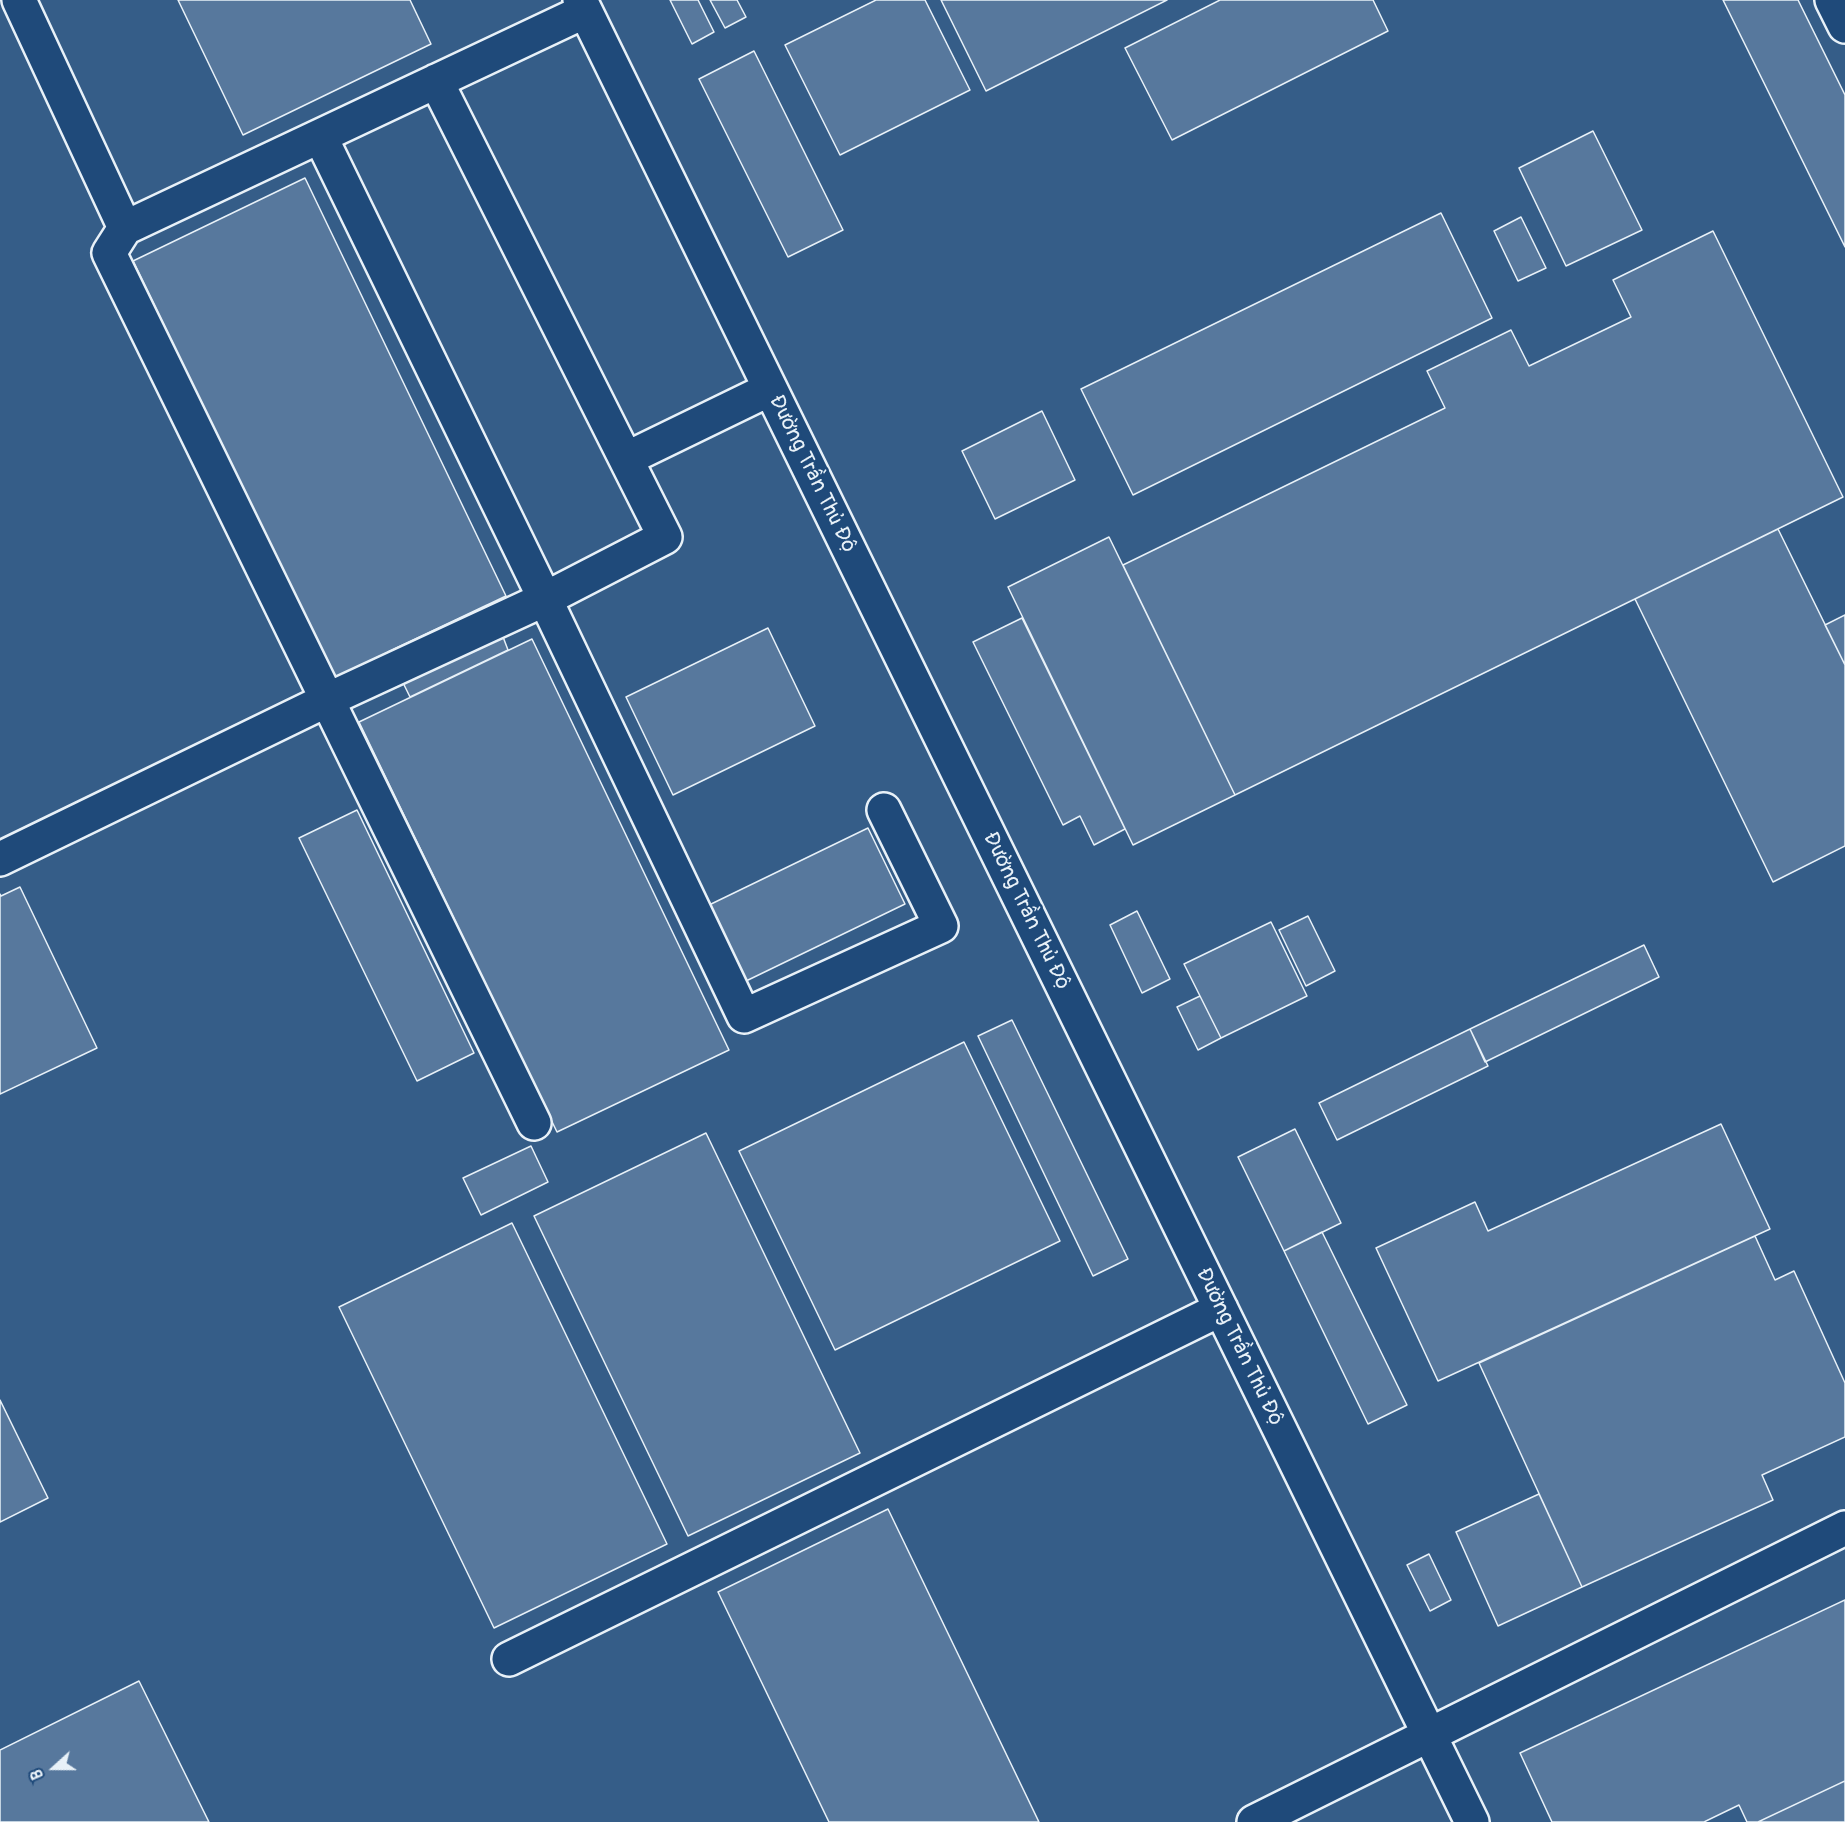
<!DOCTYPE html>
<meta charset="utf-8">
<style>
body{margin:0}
#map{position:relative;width:1845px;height:1822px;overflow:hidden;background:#27517f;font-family:Pangolin,sans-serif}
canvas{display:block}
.north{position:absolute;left:24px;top:1738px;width:60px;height:60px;-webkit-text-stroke:4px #1f4a7a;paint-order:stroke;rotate:249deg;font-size:16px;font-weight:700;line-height:24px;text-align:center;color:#e8f1f8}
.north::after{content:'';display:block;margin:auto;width:21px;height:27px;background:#e8f1f8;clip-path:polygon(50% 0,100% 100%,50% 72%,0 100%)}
</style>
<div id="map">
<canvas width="1845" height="1822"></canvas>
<div class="north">B</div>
</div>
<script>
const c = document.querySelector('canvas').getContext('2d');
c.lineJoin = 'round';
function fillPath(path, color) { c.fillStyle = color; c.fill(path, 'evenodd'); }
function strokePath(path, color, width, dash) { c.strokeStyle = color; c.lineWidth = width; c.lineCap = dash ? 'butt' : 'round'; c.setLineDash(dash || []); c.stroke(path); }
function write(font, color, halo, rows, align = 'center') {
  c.font = font + ' Pangolin,sans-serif'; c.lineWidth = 5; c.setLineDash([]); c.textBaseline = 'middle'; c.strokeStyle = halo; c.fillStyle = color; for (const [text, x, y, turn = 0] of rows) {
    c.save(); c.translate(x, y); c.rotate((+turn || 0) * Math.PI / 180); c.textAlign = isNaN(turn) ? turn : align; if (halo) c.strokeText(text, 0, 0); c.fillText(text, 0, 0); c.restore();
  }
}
const built = new Path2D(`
 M0,0H1845V1822H0Z`);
const building = new Path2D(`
 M178,0H410L431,44L243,135Z
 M670,0H698L714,32L692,44Z
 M710,0H737L746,17L725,28Z
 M876,0H925L970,90L840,155L785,45Z
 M941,0H1167L986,91Z
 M1220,0H1373L1388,31L1172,140L1125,48Z
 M1723,0H1798L1845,95V247Z
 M754,51L843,230L788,257L699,79Z
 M1593,131L1642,230L1566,266L1519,168Z
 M305,178L506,596L334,678L133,261Z
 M1441,213L1492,318L1133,495L1081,389Z
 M1521,217L1546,268L1518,281L1494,231Z
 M1713,231L1843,497L1235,795L1123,565L1445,408L1427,371L1511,330L1529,366L1631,317L1613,280Z
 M1042,411L1075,480L995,519L962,451Z
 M1778,529L1845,665V846L1773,882L1635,599Z
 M1109,537L1235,795L1133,845L1008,587Z
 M487,605L497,621L508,650L410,697L388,652Z
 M1845,615V665L1825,625Z
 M1022,618L1125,829L1094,845L1080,816L1063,825L973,642Z
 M768,628L815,726L673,795L626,697Z
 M532,639L729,1050L557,1132L359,722Z
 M357,810L474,1053L417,1081L299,838Z
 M868,828L905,904L744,982L707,906Z
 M20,887L97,1048L0,1094V894L1,896Z
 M1137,911L1170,979L1142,993L1110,925Z
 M1308,916L1335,971L1306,986L1279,930Z
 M1271,922L1307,996L1221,1038L1184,964Z
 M1644,945L1659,977L1485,1062L1470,1029Z
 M1200,996L1221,1038L1198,1050L1177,1007Z
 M1012,1020L1128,1259L1093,1276L978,1036Z
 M1470,1029L1488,1066L1337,1140L1319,1103Z
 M964,1042L1060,1241L835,1350L739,1151Z
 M1721,1124L1770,1229L1438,1381L1376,1248L1475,1202L1488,1231Z
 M1295,1129L1341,1223L1284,1251L1238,1157Z
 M706,1133L860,1453L688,1536L534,1216Z
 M531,1146L548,1182L481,1215L463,1178Z
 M512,1223L667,1544L494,1628L339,1307Z
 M1322,1232L1407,1405L1368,1424L1284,1251Z
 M1755,1236L1775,1280L1794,1271L1845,1383V1437L1762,1475L1773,1500L1582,1587L1479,1363Z
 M0,1400L48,1498L0,1522Z
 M1539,1494L1582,1587L1498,1626L1456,1532Z
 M888,1509L1039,1822H829L718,1592Z
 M1429,1554L1451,1600L1430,1611L1407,1565Z
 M1845,1600V1781L1758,1822H1747L1739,1805L1704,1822H1552L1520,1753Z
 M139,1681L209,1822H0V1750Z
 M1845,1781V1822H1758Z`);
const minor = new Path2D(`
 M19,0L125,228
 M580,0L1472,1822
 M1832,0L1845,26
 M320,136L545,599L744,1016L941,926L884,810
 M626,459L770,389
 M0,859L327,700L545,599L665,537L436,81
 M534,1123L109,253L125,228L585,11
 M509,1659L1221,1309
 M1254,1822L1845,1528`);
const streetNames = [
 ["Đường Trần Thủ Độ",812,474,64],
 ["Đường Trần Thủ Độ",1026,911,64],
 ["Đường Trần Thủ Độ",1239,1347,64]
];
fillPath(built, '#355d88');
fillPath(building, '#57789d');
strokePath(building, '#e8f1f8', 1.5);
strokePath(minor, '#e8f1f8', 38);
strokePath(minor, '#1f4a7a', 33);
write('21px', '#e8f1f8', '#1f4a7a', streetNames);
</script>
